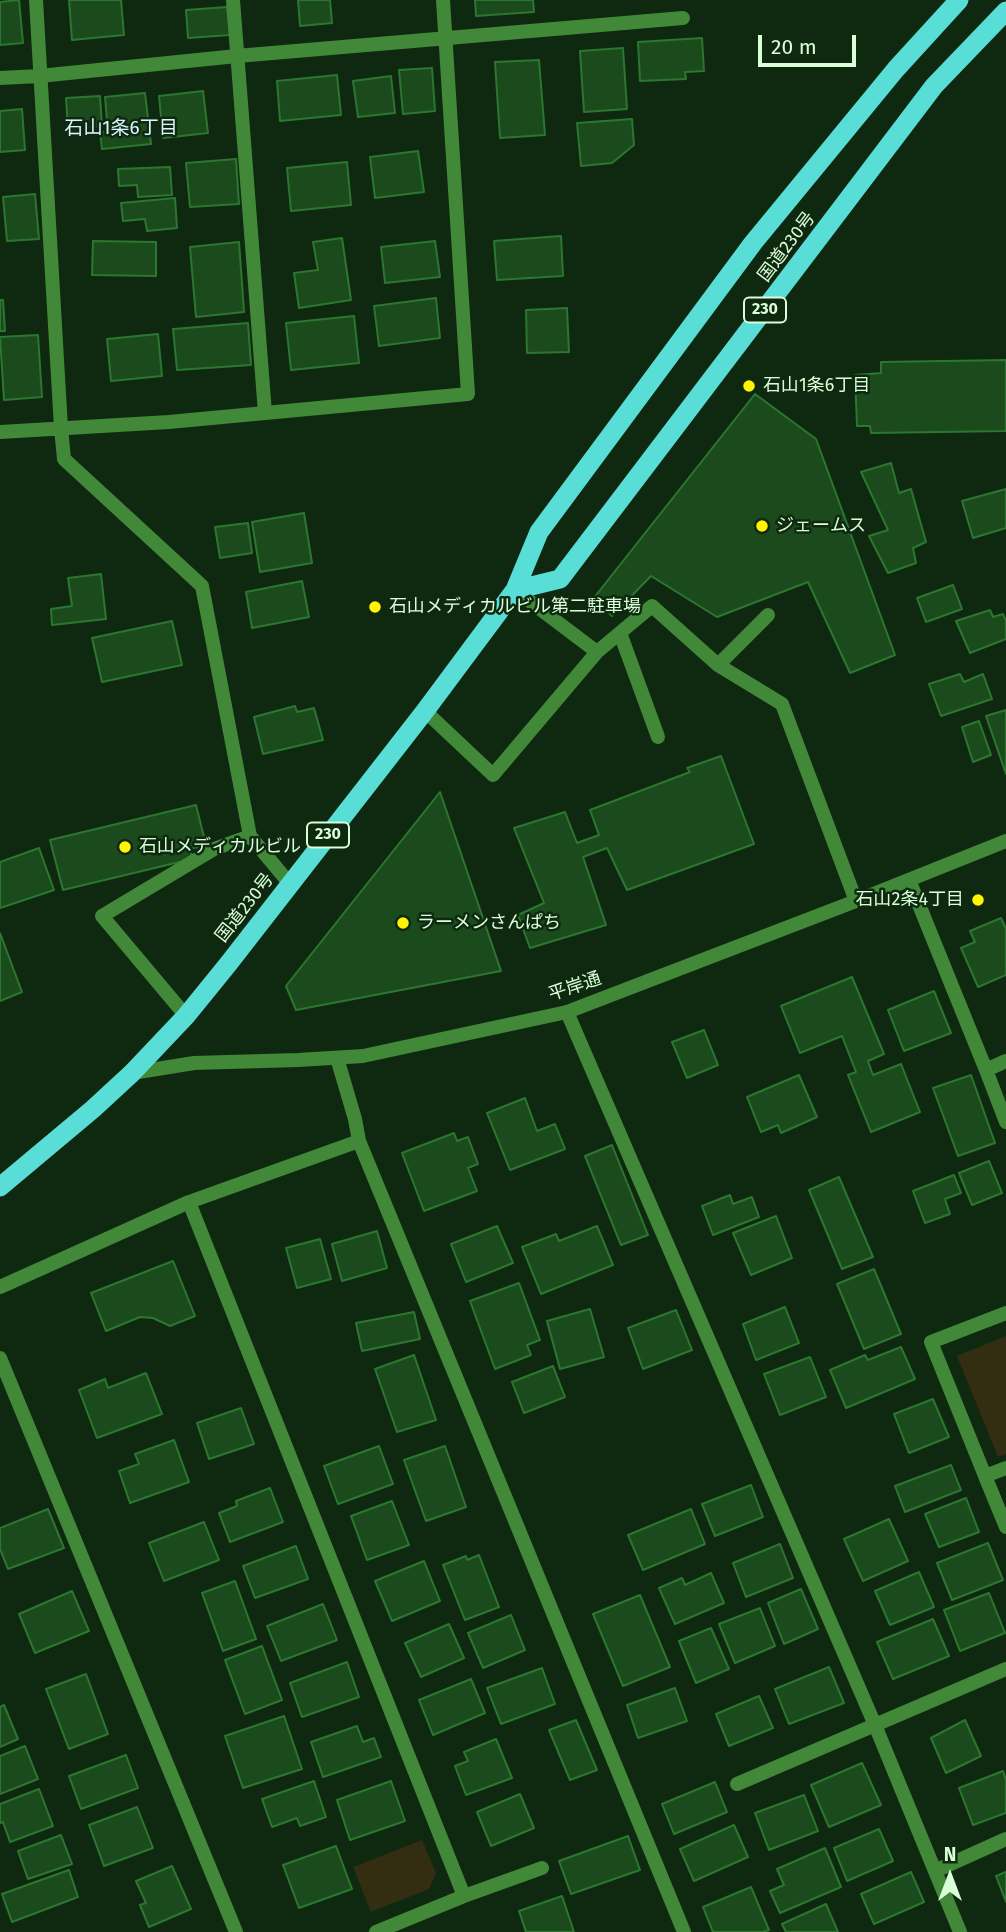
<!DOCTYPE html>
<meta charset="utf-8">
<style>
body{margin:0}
#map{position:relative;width:1006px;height:1932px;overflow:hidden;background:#0f2910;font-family:"Fira Sans",sans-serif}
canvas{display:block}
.north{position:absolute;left:915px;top:1841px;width:70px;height:70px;-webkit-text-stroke:5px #0f2910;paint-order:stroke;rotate:0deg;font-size:19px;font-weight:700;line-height:28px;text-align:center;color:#d8ffd7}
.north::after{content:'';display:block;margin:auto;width:24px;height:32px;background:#d8ffd7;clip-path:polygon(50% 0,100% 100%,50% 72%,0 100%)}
.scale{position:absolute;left:758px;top:35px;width:98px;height:32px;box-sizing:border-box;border:4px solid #d8ffd7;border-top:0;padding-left:9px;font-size:21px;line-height:24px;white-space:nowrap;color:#d8ffd7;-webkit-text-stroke:5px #0f2910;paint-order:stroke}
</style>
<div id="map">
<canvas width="1006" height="1932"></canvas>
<div class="north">N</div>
<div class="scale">20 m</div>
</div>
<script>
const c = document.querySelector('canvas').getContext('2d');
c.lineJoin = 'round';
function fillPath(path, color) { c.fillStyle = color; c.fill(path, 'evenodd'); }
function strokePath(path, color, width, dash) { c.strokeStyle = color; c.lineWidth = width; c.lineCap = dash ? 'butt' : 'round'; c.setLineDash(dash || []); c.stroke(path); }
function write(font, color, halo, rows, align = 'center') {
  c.font = font + ' "Fira Sans","Noto Sans JP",sans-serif'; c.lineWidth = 5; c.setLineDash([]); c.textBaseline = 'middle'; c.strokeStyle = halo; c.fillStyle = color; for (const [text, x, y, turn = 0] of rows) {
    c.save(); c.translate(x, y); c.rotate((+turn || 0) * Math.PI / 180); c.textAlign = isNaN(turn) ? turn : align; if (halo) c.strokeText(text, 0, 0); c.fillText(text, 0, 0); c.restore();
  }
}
const green = new Path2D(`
 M1006,1336V1454L998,1457L957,1356Z
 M422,1840L436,1873L429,1889L371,1912L353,1867Z`);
const building = new Path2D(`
 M19,0L23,43L0,45V2Z
 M69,0H121L124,35L72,40Z
 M298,0H330L332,23L300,26Z
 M475,0H533L534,12L476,16Z
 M227,7L230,35L188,38L186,10Z
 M702,38L704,71L685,72L686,79L640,81L638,42Z
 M623,48L627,109L584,112L580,51Z
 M539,60L545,135L500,138L495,62Z
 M432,68L435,111L403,114L399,70Z
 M337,75L341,115L280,121L277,81Z
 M391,76L395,113L358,117L353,81Z
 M203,91L208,133L163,138L159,96Z
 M145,93L151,144L102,149L100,132H108L105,97Z
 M100,96L102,126L68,129L66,98Z
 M22,109L25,150L0,152V111Z
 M632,119L634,145L612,163L581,166L577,123Z
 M418,151L424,192L375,198L370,157Z
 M236,159L239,204L190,207L186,163Z
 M347,162L351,205L291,211L287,168Z
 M170,167L172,195L138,197L137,185L119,186L118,169Z
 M35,194L39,239L7,241L3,197Z
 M175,198L177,228L147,231L145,219L123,221L121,203Z
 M561,236L563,276L497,280L494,241Z
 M342,238L351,300L299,308L294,273L318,270L313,242Z
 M93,241L156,242V276L92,275Z
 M435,241L440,277L385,283L381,247Z
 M239,242L244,312L196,317L190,247Z
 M436,298L440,338L379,346L374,306Z
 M0,300H3L5,331H0Z
 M567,308L569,352L527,353L526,310Z
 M354,316L359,363L291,370L286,323Z
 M248,323L251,365L177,370L173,329Z
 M158,334L162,376L111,381L107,339Z
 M38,335L42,397L4,400L0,337Z
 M1006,360V431L871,433L870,426H857L855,375L881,373V362Z
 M755,394L816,439L895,655L850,673L808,582L717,617L651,576L612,616L593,599Z
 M891,463L899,493L911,489L926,542L913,548L916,563L888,573L869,536L888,530L861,472Z
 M1006,489V528L973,538L962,501Z
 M304,513L312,563L260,572L252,522Z
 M248,523L252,553L220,558L215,527Z
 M101,574L106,619L52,625L51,609L72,606L68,578Z
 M302,581L309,617L252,628L246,592Z
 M953,585L962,609L926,622L917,598Z
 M990,610L993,617L1003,614L1006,621V639L970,653L956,621Z
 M172,621L182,665L102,682L92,638Z
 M960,674L964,682L983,674L992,699L941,716L929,684Z
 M295,706L297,712L314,708L323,740L263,754L254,717Z
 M1006,710V774L986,716Z
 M979,721L991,755L973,762L962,727Z
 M721,756L754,844L627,890L607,848L583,857L606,925L530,948L518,915L544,903L514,828L565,812L577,843L599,835L590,810L690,772L687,768Z
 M440,792L501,971L296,1010L286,986Z
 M196,805L206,845L190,849L192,859L63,890L50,840Z
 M39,848L54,890L0,908V862Z
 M1001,918L1006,929V975L978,987L961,948L975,942L970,931Z
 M0,933L22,992L0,1001Z
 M852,977L884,1054L868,1061L873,1075L901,1064L920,1112L871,1132L848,1075L856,1072L842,1036L800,1053L781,1006Z
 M934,991L951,1033L904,1051L888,1010Z
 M704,1030L718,1065L687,1078L672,1042Z
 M799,1075L817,1117L781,1133L778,1125L761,1132L747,1097Z
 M971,1075L995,1143L958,1156L933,1088Z
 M525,1098L537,1131L555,1124L565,1149L510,1170L487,1113Z
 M454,1133L457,1141L468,1137L478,1164L468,1168L477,1191L424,1211L402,1153Z
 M612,1145L648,1235L621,1245L585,1156Z
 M989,1161L1002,1193L972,1205L959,1173Z
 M954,1175L961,1193L945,1199L950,1214L925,1223L913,1191Z
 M839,1177L873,1257L842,1269L809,1190Z
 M730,1195L733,1204L752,1197L759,1217L713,1235L702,1206Z
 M776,1216L792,1258L751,1275L733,1233Z
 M497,1226L513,1263L466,1282L451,1244Z
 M597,1226L613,1265L541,1294L522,1247L556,1234L559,1241Z
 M377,1231L387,1268L342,1281L332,1244Z
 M320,1239L331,1279L297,1288L286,1248Z
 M173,1261L195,1316L170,1326L153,1318L140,1317L106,1331L91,1293Z
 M874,1269L901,1334L864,1349L837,1284Z
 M519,1283L540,1340L527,1345L531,1355L495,1369L470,1301Z
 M785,1307L799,1343L756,1360L743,1324Z
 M590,1309L604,1357L560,1369L547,1321Z
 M676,1310L692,1350L643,1369L628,1328Z
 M414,1312L420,1339L362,1351L356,1323Z
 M901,1347L915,1379L846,1408L830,1370L865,1355L868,1360Z
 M414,1355L436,1420L397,1432L375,1369Z
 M810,1357L826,1397L780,1415L764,1374Z
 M553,1366L565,1397L524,1413L512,1382Z
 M146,1373L162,1414L97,1438L79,1390L105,1379L108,1388Z
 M933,1399L949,1437L909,1453L894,1414Z
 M241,1408L254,1444L209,1459L197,1423Z
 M174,1440L189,1482L130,1503L119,1471L139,1464L135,1454Z
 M379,1446L393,1484L338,1504L324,1466Z
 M445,1446L466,1507L426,1521L404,1460Z
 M951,1465L961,1490L905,1512L895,1486Z
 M751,1485L763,1517L715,1536L702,1504Z
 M270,1488L283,1522L230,1542L219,1513L237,1506L236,1501Z
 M966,1498L979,1532L939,1547L925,1514Z
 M392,1501L409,1545L367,1560L351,1516Z
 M48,1509L64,1548L8,1569L0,1549V1528Z
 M691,1509L705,1544L643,1570L628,1535Z
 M889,1519L908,1561L863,1581L844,1539Z
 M204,1522L219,1560L164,1581L149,1543Z
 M988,1543L1003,1580L952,1600L937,1563Z
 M780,1544L793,1578L746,1597L733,1563Z
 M296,1546L308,1579L255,1598L243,1566Z
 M479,1555L499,1607L465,1620L443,1565L466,1556L467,1560Z
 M424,1561L440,1601L392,1621L375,1581Z
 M919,1572L934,1607L890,1625L875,1591Z
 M711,1573L724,1603L675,1624L659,1588L682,1578L685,1585Z
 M235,1581L256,1639L223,1651L202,1593Z
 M801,1589L818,1629L784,1644L768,1603Z
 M72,1591L89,1631L35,1653L19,1614Z
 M989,1593L1005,1633L960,1651L944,1610Z
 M640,1595L670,1667L623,1686L593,1614Z
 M323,1604L337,1640L281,1661L267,1626Z
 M760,1608L775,1646L735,1663L719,1624Z
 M511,1615L525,1650L483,1668L468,1633Z
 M933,1619L949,1656L893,1679L877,1642Z
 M449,1624L464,1658L421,1677L405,1643Z
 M711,1628L729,1669L696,1683L679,1641Z
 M262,1646L282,1700L245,1714L225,1660Z
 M347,1662L359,1697L302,1717L290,1683Z
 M829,1667L844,1703L789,1724L775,1689Z
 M542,1668L555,1704L501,1724L487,1688Z
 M86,1674L108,1734L69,1749L46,1689Z
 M471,1679L485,1713L433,1735L419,1700Z
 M675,1688L687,1721L638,1738L627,1705Z
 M759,1696L773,1728L729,1746L716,1714Z
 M4,1705L18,1739L0,1747V1707Z
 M284,1716L302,1769L243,1788L225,1736Z
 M576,1720L597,1770L570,1780L549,1730Z
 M965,1720L981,1756L946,1773L931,1738Z
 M357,1726L363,1742L374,1738L381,1757L323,1777L311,1742Z
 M496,1739L512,1778L466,1795L455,1766L468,1761L464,1752Z
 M25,1746L38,1779L0,1794V1756Z
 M126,1755L138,1788L81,1809L69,1776Z
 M862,1763L881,1805L829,1827L811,1785Z
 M1003,1771L1006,1780V1813L973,1825L959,1788Z
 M314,1781L326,1817L300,1826L297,1818L272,1827L262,1799Z
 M391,1781L405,1821L350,1840L337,1800Z
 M715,1782L727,1812L674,1834L662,1804Z
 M39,1789L53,1826L10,1842L3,1822L0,1823V1804Z
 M520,1794L534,1828L491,1846L477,1812Z
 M804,1795L818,1831L769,1850L755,1813Z
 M137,1807L153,1848L104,1866L89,1825Z
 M734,1825L748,1857L694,1881L680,1849Z
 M879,1829L893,1861L847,1881L834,1848Z
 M61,1835L72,1864L28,1879L18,1851Z
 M628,1836L640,1870L571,1894L559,1861Z
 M336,1846L352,1889L299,1908L283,1865Z
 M825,1848L841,1887L780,1913L770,1891L784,1885L777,1869Z
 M172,1866L191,1909L149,1927L140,1905L146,1903L136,1881Z
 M69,1870L78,1897L12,1922L2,1894Z
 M911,1872L924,1902L874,1924L861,1894Z
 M1006,1872V1902L996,1876Z
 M751,1887L769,1930L763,1932H713L703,1907Z
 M562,1896L574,1932H526L519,1911Z
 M826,1904L838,1932H786L782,1924Z`);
const service = new Path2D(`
 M515,590L597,652L652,606L718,665L782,704L856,901
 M620,633L658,737
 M718,665L768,615
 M425,711L493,775L597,652
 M186,1016L102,916L214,849L250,836`);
const minor = new Path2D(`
 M36,0L61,428L64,459L202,586L250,836L290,884
 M233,0L265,413
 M0,78L39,76L237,56L683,18
 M0,432L169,422L468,394L443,0
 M909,880L986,1070L1006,1061
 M567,1012L875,1725L960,1932
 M986,1070L1006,1122
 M359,1141L684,1932
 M189,1202L464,1896
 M0,1287L189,1202L359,1141L355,1119L337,1058
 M0,1358L236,1932
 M1006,1468L985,1476L1006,1527
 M985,1476L931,1342L1006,1313
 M737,1784L1006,1669
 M935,1871L1006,1839
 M376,1932L464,1896L542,1868`);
const tertiary = new Path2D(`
 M132,1073L194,1063L298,1060L363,1056L567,1012L856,901L1006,841`);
const trunk = new Path2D(`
 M515,590L560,579L934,86L1006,11
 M0,1187L93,1109L132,1073L186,1016L229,963L425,711L515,590L539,532L753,243L896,69L959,0`);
const markers = [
 [749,386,7,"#fff403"],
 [762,526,7,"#fff403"],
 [375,607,7,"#fff403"],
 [125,847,7,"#fff403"],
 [978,900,7,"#fff403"],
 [403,923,7,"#fff403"]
];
const shields = [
 [765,310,42],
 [328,835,42]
];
const shieldNames = [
 ["230",765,310],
 ["230",328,835]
];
const streetNames = [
 ["国道230号",787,247,-53],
 ["国道230号",245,908,-52],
 ["平岸通",575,987,-19]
];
const poiNames = [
 ["石山1条6丁目",763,386],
 ["ジェームス",776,526],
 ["石山メディカルビル第二駐車場",389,607],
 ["石山メディカルビル",139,847],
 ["石山2条4丁目",964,900,"right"],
 ["ラーメンさんぱち",417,923]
];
const neighbourhoodNames = [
 ["石山1条6丁目",121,129]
];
fillPath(green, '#332d12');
fillPath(building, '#1b4a1d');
strokePath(building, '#2c7730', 2);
strokePath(service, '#418939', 14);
strokePath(minor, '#418939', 14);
strokePath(tertiary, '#418939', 14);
strokePath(trunk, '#58ded6', 19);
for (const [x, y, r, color] of markers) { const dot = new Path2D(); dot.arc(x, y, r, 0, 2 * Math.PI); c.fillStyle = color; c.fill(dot); strokePath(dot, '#0f2910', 2.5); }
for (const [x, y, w] of shields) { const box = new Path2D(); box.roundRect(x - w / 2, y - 12.5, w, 25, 5); c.fillStyle = '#0f2910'; c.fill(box); strokePath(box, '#d8ffd7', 2); }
write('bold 16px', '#d8ffd7', null, shieldNames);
write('18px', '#d8ffd7', '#0f2910', streetNames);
write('18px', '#d8ffd7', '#0f2910', poiNames, 'left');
write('19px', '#d9f7ff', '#0f2910', neighbourhoodNames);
</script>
